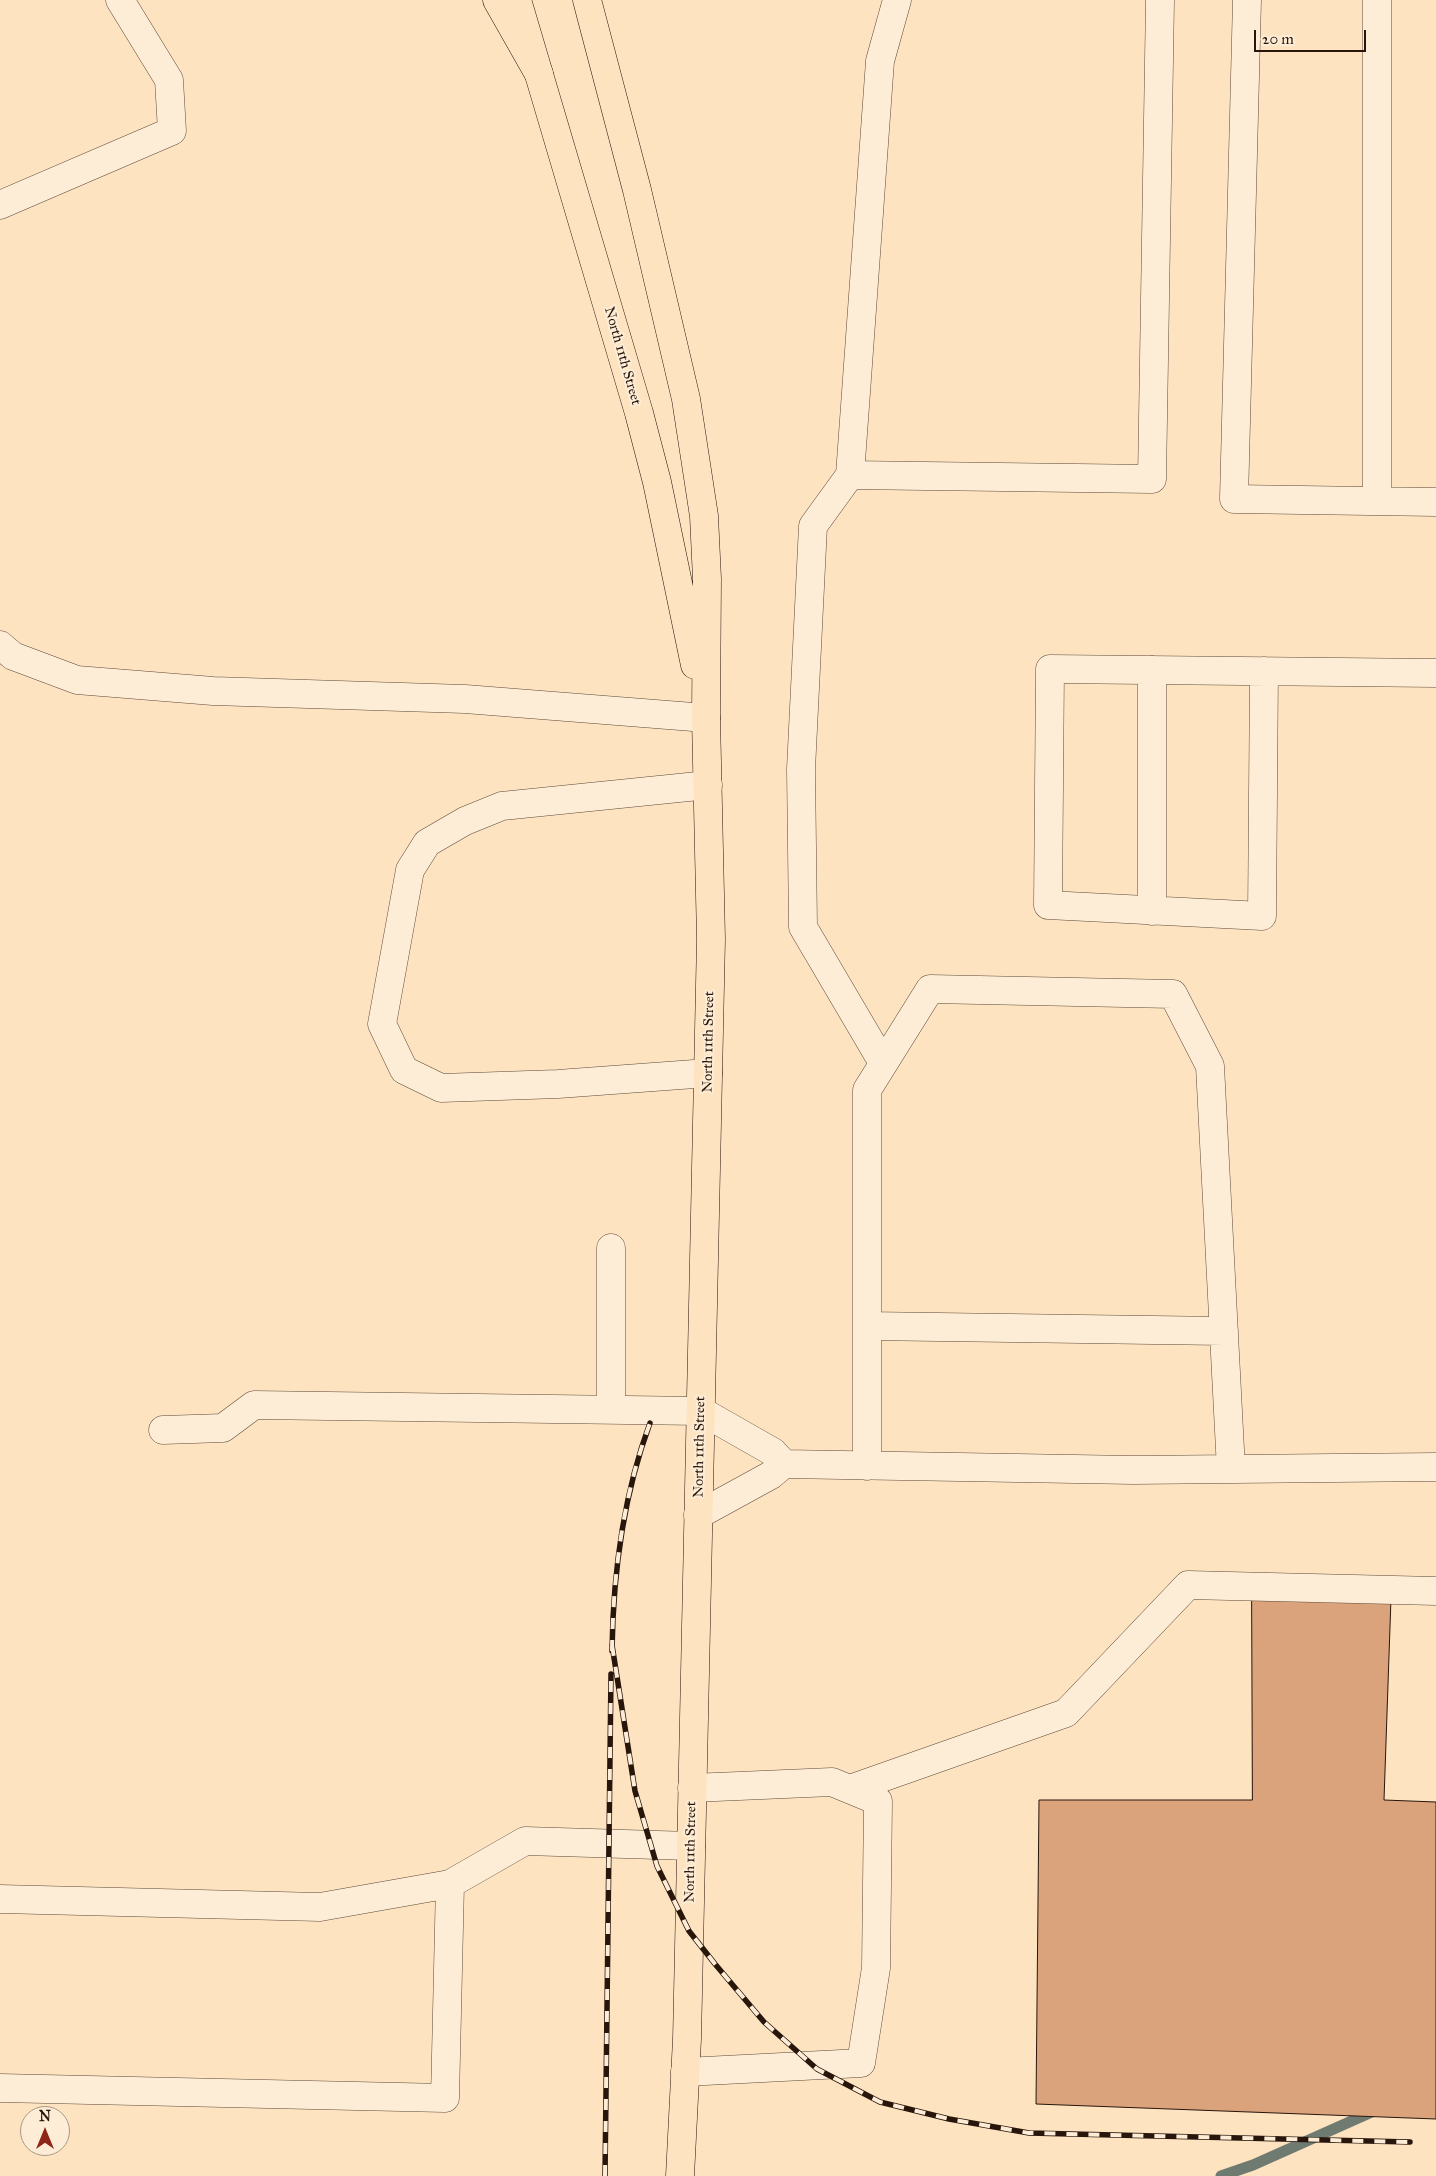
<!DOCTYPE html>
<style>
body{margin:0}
#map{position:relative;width:1436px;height:2176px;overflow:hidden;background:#fde3c0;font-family:"IM FELL Great Primer",serif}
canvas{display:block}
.north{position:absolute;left:20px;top:2106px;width:50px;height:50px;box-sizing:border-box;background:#feedd6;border:1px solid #a89785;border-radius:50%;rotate:0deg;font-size:14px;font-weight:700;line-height:20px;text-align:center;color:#28160c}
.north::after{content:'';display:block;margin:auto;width:18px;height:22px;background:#8f2418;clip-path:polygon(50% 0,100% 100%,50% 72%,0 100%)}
.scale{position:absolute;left:1254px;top:30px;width:112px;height:22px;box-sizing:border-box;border:2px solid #28160c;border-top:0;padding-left:6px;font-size:15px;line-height:18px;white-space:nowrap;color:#28160c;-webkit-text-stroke:4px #feedd6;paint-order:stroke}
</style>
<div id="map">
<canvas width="1436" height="2176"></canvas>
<div class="north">N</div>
<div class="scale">20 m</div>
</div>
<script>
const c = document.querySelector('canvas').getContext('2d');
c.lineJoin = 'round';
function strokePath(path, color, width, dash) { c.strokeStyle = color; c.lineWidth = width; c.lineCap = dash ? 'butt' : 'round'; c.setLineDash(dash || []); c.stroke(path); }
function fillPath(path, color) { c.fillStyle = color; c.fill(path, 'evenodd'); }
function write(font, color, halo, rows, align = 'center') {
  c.font = font + ' "IM FELL Great Primer",serif'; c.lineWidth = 4; c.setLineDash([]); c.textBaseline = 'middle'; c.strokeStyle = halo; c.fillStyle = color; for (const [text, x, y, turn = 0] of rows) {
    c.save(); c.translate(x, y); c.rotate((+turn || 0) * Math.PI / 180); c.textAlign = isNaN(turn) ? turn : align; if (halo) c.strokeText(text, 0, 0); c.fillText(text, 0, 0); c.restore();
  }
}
const stream = new Path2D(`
 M1221,2176L1253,2165L1374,2111`);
const building = new Path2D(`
 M1252,1594L1391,1598L1384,1800L1436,1802V2119L1036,2104L1039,1800H1252Z`);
const minor = new Path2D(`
 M1247,0L1234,499L1436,502
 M0,205L172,131L169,80L120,0
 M850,475L880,61L897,0
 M1377,501V0
 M0,645L13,656L77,680L213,691L465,699L706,718
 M1152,670V911
 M1264,671L1262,916L1048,905L1050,669L1436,673
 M708,785L502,806L465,821L427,843L410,870L382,1024L404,1070L441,1088L558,1084L708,1073
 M883,1063L803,927L801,769L813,526L850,475L1152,479L1160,0
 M611,1248V1410
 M867,1326L1224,1331
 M163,1430L223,1428L254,1405L701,1411L773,1452L784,1464
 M867,1466V1090L930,989L1173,994L1210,1066L1231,1469
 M698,1515L771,1475L784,1464L1133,1470L1436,1467
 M850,1789L1066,1713L1188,1585L1436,1591
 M0,1899L320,1907L450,1884L525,1841L691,1846
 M685,2072L861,2063L876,1968L878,1801L832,1782L692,1788
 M0,2088L445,2098L450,1884`);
const major = new Path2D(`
 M517,0L639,413L657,482L695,665
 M587,0L637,190L686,399L704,516L707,579L706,718L711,939L687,2039L680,2176`);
const highway = new Path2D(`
 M497,0L539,74`);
const rail = new Path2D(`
 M612,1645L635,1791L657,1866L689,1931L715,1964L764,2022L817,2069L880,2102L949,2119L1029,2133L1410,2142
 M612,1651C613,1573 623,1496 650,1423
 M605,2176L611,1674`);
const streetNames = [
 ["North 11th Street",622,356,74],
 ["North 11th Street",709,1042,-89],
 ["North 11th Street",700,1447,-89],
 ["North 11th Street",691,1852,-89]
];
strokePath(stream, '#6f7b71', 11);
fillPath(building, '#dba37c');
strokePath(building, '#28160c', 1);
strokePath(minor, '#5d4939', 29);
strokePath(major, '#28160c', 29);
strokePath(highway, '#28160c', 29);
strokePath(minor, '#feedd6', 28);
strokePath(major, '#fde3c0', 28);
strokePath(highway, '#fde3c0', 28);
strokePath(rail, '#28160c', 5.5);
strokePath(rail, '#feedd6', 4, [11]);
write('14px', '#28160c', '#feedd6', streetNames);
</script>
